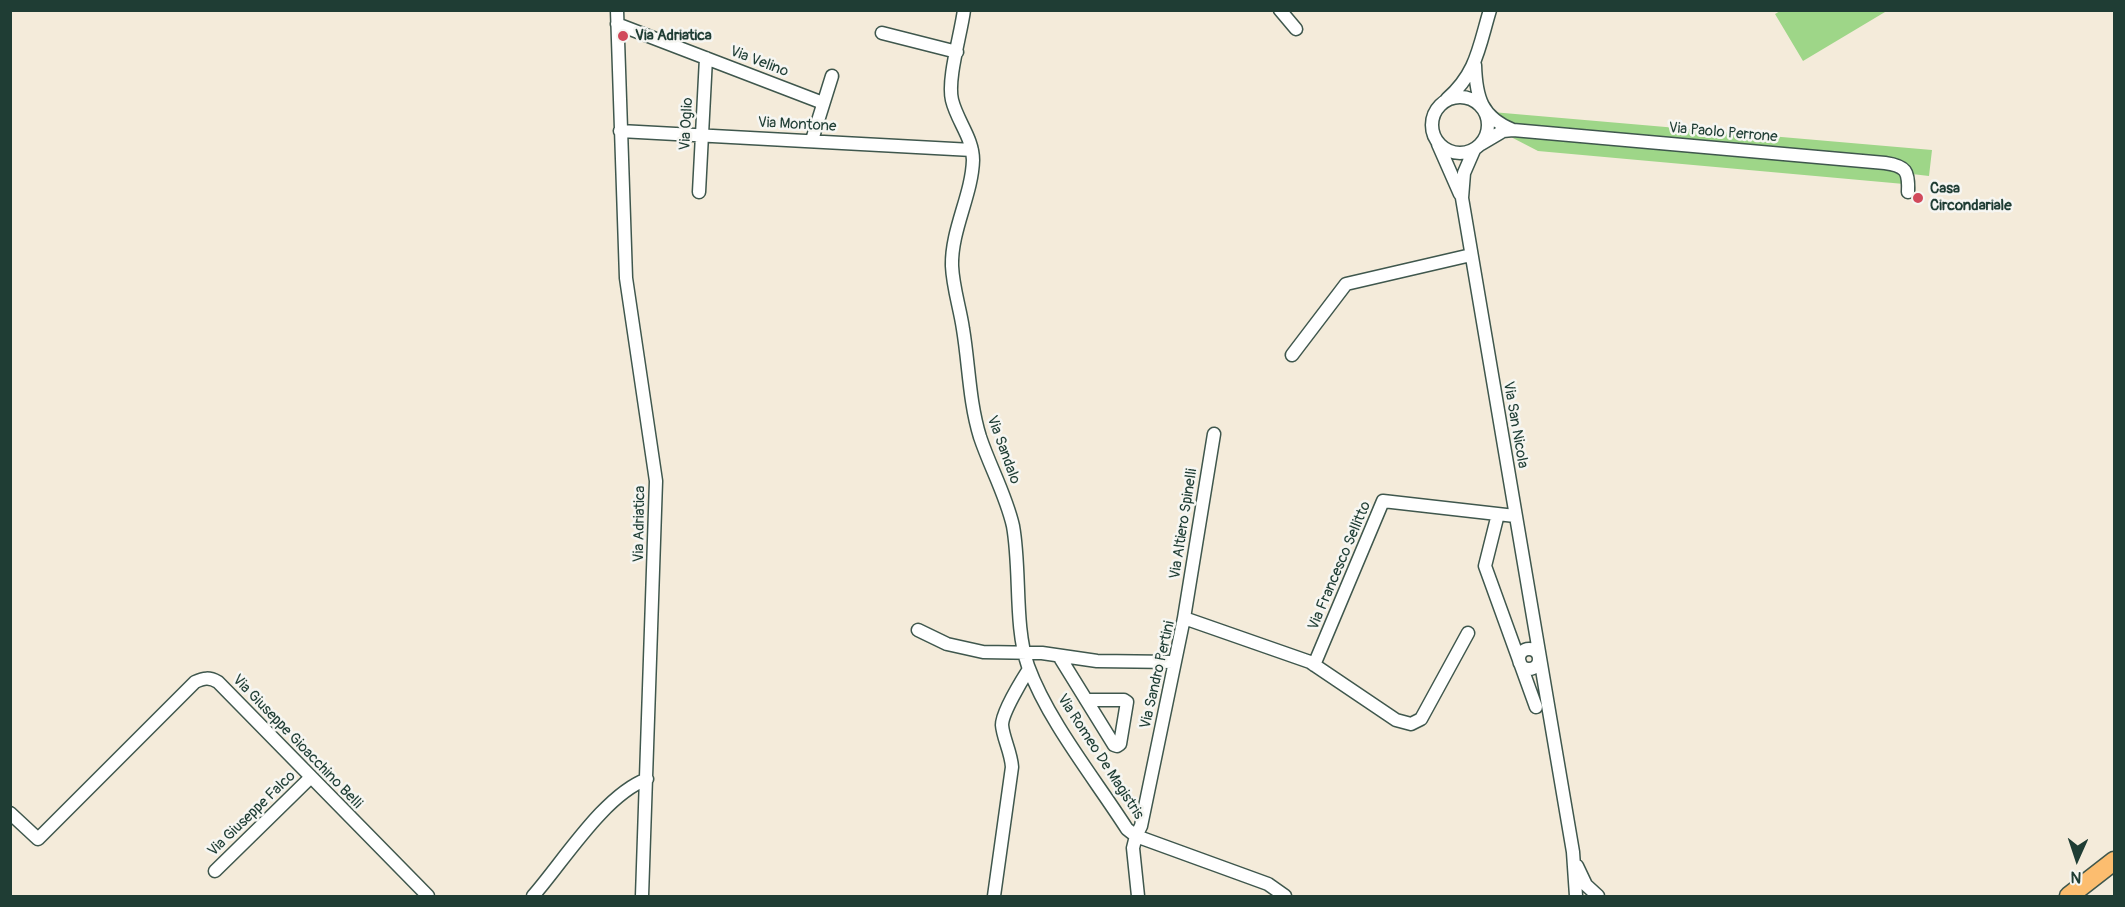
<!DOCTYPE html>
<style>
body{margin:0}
#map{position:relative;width:2125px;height:907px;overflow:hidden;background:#f4ebda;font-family:Pangolin,sans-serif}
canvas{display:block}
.frame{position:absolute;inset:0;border:12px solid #1f3d34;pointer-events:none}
.north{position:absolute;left:2047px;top:829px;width:60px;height:60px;-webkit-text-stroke:4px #f6f6f2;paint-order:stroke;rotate:183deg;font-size:16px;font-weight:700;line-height:24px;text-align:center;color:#1f3d34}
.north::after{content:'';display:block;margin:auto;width:21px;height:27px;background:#1f3d34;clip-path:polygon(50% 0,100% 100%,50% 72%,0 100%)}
</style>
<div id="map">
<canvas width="2125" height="907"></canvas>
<div class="frame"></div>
<div class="north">N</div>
</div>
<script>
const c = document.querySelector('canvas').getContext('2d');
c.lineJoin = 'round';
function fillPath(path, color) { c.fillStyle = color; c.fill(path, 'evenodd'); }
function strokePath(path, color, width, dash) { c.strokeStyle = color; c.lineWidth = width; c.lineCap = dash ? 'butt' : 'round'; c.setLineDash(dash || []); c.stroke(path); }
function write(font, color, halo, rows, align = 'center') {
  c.font = font + ' Pangolin,sans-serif'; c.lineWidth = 5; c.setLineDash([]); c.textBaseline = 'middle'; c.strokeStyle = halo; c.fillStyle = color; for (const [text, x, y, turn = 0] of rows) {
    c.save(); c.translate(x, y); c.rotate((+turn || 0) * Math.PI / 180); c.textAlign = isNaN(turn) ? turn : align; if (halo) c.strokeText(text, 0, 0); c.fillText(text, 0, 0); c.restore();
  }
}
const green = new Path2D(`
 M1780,11L1884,10L1885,12L1803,61L1775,14Z
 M1492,112L1932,150L1929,176L1912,174L1909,168L1514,127Z
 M1509,136L1889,169C1898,170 1902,175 1904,184L1538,151Z`);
const minor = new Path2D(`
 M617,10L626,278L656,481L642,896
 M964,10C961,34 947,79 952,100C957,121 973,138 973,160C972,195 951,230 952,266C953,288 960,308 963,329C969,365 969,401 980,437C990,467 1006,495 1013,526C1021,570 1014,626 1028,666C1048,721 1095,779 1127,829L1136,836L1133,848L1138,896
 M1280,10L1296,29
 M617,24L823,103
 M882,33L957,52
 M1475,65C1476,97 1481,117 1513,130
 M1432 125a28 28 0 1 1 56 0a28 28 0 1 1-56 0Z
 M1447,99C1477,73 1479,46 1490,10
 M620,131L972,150
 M812,140L832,76
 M1438,144L1460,194
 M1481,144L1503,131L1513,130L1885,163C1906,166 1909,171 1908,192
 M1474,150L1464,173L1462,198L1557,758L1573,852L1576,896
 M699,192L706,58
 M1292,355L1346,284L1471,255
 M1498,514L1485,566L1536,707
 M1184,618L1214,434
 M918,630L947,644L983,652L1042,653L1097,661L1174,662
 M1519 659a10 10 0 1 1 20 0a10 10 0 1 1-20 0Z
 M1059,656L1114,745L1117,746L1120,744L1127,702L1124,700H1086
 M1314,665L1383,501L1515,516
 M10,813L38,839L195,682C204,678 209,677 218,682L428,896
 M1577,866L1586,885L1598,896
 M215,871L311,777
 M533,896C563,862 604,795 647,779
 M994,896L1012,767C1011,752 1003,738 1002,725C1002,713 1022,680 1029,669
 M1285,896L1268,884L1136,836L1141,826L1184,618L1310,662L1396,720L1411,724L1421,719L1468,633`);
const highway = new Path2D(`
 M2069,896L2114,861`);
const markers = [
 [623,36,6,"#d1495b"],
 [1918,198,6,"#d1495b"]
];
const poiNames = [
 ["Via Adriatica",635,36],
 ["Casa",1930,189],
 ["Circondariale",1930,206]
];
const streetNames = [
 ["Via Velino",759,62,21],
 ["Via Oglio",687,124,-87],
 ["Via Montone",797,125,3],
 ["Via Paolo Perrone",1723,133,5],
 ["Via San Nicola",1515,425,80],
 ["Via Sandalo",1003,450,70],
 ["Via Adriatica",640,524,-89],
 ["Via Altiero Spinelli",1184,524,-81],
 ["Via Francesco Sellitto",1340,566,-67],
 ["Via Sandro Pertini",1158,675,-77],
 ["Via Giuseppe Gioacchino Belli",297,742,46],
 ["Via Romeo De Magistris",1100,757,57],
 ["Via Giuseppe Falco",252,814,-44]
];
fillPath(green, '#9ed688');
strokePath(minor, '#3f574d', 15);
strokePath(highway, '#3f574d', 21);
strokePath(minor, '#fff', 12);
strokePath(highway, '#fcbd6f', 18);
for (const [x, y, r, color] of markers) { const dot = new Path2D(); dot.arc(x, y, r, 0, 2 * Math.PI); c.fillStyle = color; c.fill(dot); strokePath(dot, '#f6f6f2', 2); }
write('bold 15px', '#1f3d34', '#f6f6f2', poiNames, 'left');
write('15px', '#1f3d34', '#f6f6f2', streetNames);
</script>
